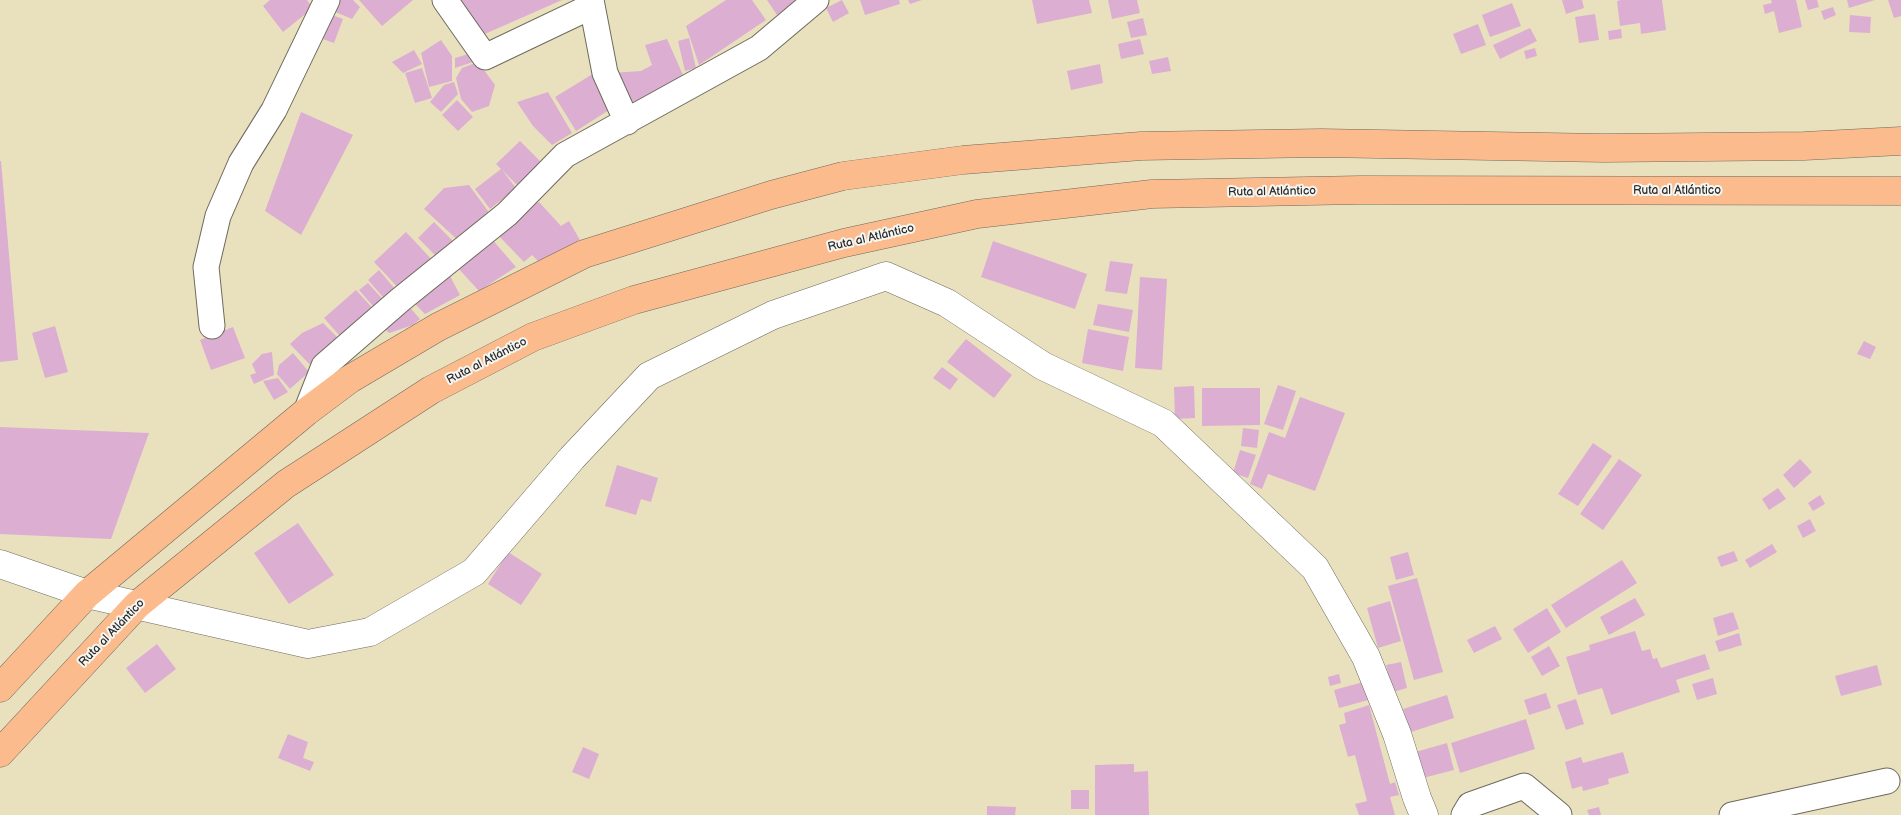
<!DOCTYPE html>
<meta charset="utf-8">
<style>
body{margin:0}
canvas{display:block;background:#e9e0bd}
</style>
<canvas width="1901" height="815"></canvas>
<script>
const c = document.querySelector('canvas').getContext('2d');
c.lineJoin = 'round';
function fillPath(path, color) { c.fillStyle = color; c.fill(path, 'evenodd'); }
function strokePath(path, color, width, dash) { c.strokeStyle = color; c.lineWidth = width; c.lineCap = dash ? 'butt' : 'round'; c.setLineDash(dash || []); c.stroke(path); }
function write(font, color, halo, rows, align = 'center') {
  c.font = font + ' "Balsamiq Sans",sans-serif'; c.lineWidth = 4; c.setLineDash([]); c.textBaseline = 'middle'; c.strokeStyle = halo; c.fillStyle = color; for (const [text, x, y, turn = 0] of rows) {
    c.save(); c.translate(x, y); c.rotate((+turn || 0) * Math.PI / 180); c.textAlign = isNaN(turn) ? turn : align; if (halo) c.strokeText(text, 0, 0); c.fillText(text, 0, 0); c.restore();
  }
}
const building = new Path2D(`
 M270,0H307L313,8L283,32L263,6Z
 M339,0H353L360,7L352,19L333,11Z
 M359,0H413L382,26Z
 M454,0H562L478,37Z
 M726,0H752L766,20L699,65L686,26Z
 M767,0H800L777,15Z
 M842,0L849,13L833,22L826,8Z
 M860,0H899L900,4L865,15Z
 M908,0H922L910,4Z
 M1032,0H1089L1092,13L1037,24Z
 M1108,0H1137L1140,13L1112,19Z
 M1562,0H1582L1584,8L1566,14Z
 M1621,0H1662L1666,30L1641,34L1640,23L1620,26L1617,1Z
 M1771,0H1796L1802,27L1779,33L1774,11L1765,14L1763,5L1772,3Z
 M1805,0H1817L1819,7L1808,10Z
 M1847,0H1875L1849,8Z
 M1888,0H1901V16L1894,18Z
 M1512,3L1521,26L1490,37L1482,15Z
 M1833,7L1836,15L1824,20L1821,11Z
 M329,14L343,19L334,43L320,38Z
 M1595,14L1599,40L1579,43L1575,17Z
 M1850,15L1871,17L1870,33L1849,32Z
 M1143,18L1147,35L1131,38L1127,22Z
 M1478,24L1486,45L1461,54L1453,34Z
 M1530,28L1537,41L1500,59L1493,45Z
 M1621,29L1622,38L1609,40L1608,31Z
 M689,38L696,68L685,71L678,41Z
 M667,39L683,75L628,110L611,73L641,71L652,65L645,45Z
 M1140,39L1144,54L1121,59L1118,44Z
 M441,40L452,56V81L429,87L421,53Z
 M1535,48L1537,56L1526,59L1524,51Z
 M414,50L422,64L403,73L392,62Z
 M472,53L473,62L455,68V58Z
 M1168,57L1171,71L1152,74L1149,61Z
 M478,62L495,85L489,106L472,112L461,99L456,78L462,68Z
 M1100,64L1103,83L1071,90L1067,71Z
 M422,68L432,98L415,103L405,73Z
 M596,72L617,105L576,131L555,97Z
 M454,82L458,94L441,112L430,102L444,85Z
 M548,92L572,133L552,145L533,126L517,102Z
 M457,100L473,117L458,131L442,115Z
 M301,112L353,135L301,235L265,211Z
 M520,141L543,164L519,187L502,170L516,188L490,209L475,189L501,169L496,164Z
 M0,161H1L18,360L0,362Z
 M469,185L488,211V217L462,244L424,209L444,188Z
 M539,202L561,226L569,221L580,240L539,262L532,255L524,262L496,233L510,219Z
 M434,222L457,245L441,261L418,238Z
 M406,232L435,263L403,293L374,262Z
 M490,237L516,267L479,291L457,267Z
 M993,241L1087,274L1075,309L981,277Z
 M1110,261L1133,264L1127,294L1105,291Z
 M379,270L400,295L389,304L368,280Z
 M449,274L460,295L425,314L415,304Z
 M1140,277L1167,279L1162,370L1135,368Z
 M368,283L388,305L379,313L359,290Z
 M356,290L378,314L346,343L324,318Z
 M406,303L420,319L413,325L389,333L382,326Z
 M1098,304L1133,310L1129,332L1093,325Z
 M323,323L344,344L316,371L290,344L302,333Z
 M55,326L68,372L45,378L32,333Z
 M233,327L245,358L211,370L200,340Z
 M1088,329L1129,337L1123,371L1082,363Z
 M966,339L1012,375L994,398L947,362Z
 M1864,341L1876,347L1870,359L1857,354Z
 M272,352L274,375L254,384L250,375L256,373L252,364L262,354Z
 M293,353L309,372L290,389L277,374L279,365Z
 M942,367L958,379L950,390L933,378Z
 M278,378L288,392L274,400L263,381Z
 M1278,385L1296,391L1283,430L1264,424Z
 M1194,386L1195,418L1175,419L1174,387Z
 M1202,388H1260V425L1202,426Z
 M1300,397L1345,413L1315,491L1268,474L1262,489L1250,484L1269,432L1285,438Z
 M0,427L149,433L111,539L0,534Z
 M1243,428L1259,430L1257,448L1241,446Z
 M1593,443L1612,456L1578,506L1558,494Z
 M1240,450L1256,455L1248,478L1233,473Z
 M1619,459L1642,475L1603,530L1580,514Z
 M1800,459L1812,472L1794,488L1783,475Z
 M617,465L658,478L651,502L641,499L636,515L605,506Z
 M1778,488L1786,499L1769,510L1762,499Z
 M1820,495L1825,504L1813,511L1808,503Z
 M1810,519L1816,531L1803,538L1797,526Z
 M298,523L334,575L289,604L254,553Z
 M1772,544L1777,552L1750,568L1745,560Z
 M1734,551L1738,561L1721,567L1717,557Z
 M508,552L542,574L521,605L488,584Z
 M1408,552L1414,575L1396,580L1390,557Z
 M1622,560L1637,583L1566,628L1551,605Z
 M1417,578L1443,672L1414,680L1388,586Z
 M1635,598L1645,615L1609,635L1600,617Z
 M1390,601L1401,641L1378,648L1367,608Z
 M1547,608L1561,632L1528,653L1513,629Z
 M1733,612L1739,629L1718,636L1713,618Z
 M1495,626L1502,639L1474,653L1467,640Z
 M1635,631L1642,651L1650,649L1653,659L1657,658L1661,668L1705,654L1710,669L1676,680L1680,692L1611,715L1602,688L1578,695L1566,657L1590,650L1589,645Z
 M1739,633L1742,645L1719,652L1715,641Z
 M157,644L176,669L145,693L126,668Z
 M1549,646L1560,666L1542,676L1531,657Z
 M1401,662L1407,688L1393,692L1386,665Z
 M1877,665L1882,685L1841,696L1835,676Z
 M1339,674L1341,683L1330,686L1328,677Z
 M1713,678L1717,694L1697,700L1692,684Z
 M1367,681L1372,699L1339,708L1334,690Z
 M1546,693L1551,708L1529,715L1524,700Z
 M1447,695L1454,718L1411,732L1403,709Z
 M1576,699L1584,724L1566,730L1557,705Z
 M1369,705L1390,784L1395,782L1399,795L1390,797L1395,815H1359L1355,804L1367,801L1355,755L1348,757L1339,725L1346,723L1344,713Z
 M1526,719L1535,749L1460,773L1451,743Z
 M288,734L308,742L303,758L314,762L310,771L278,758Z
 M1447,743L1454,770L1419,779L1412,753Z
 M583,747L599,754L589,779L572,772Z
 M1623,752L1629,773L1608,779L1609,784L1583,791L1582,786L1572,789L1565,762L1581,757L1583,763Z
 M1134,764V772L1148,771L1149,815H1095V765Z
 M1071,790H1089V809H1071Z
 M987,806L1016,807L1015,815H987Z
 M1599,807L1601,815H1589L1587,810Z`);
const minor = new Path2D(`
 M445,0L485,57L592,6
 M591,0L605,73L627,122
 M212,326L206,267L218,216L241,163L274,110L327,0
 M306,412L324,366L400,300L507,214L565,155L759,48L816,0
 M1464,815L1470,805L1524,786L1559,815
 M1732,815L1887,781`);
const tertiary = new Path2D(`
 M0,564L87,594L308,644L370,632L474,572L572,458L649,376L773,315L886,276L947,303L1043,366L1163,423L1315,568L1366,657L1397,734L1417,798L1424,815`);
const trunk = new Path2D(`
 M0,688L87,594L306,412L350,379L438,327L584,254L771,195L843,176L963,160L1141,146L1321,143L1604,148L1804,146L1901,141
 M0,753L137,605L286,484L431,390L533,337L634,300L844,243L977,214L1152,194L1360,190L1901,191`);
const streetNames = [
 ["Ruta al Atlántico",1677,191],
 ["Ruta al Atlántico",1272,192,-1],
 ["Ruta al Atlántico",871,238,-13],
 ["Ruta al Atlántico",487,361,-27],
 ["Ruta al Atlántico",112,633,-46]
];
fillPath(building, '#dcafd2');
strokePath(minor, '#6e6a5e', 27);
strokePath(tertiary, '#6e6a5e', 29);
strokePath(trunk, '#6e6a5e', 29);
strokePath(minor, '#fff', 25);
strokePath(tertiary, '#fff', 28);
strokePath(trunk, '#fbbb8c', 28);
write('12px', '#2b2b2b', '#f6f6f2', streetNames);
</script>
